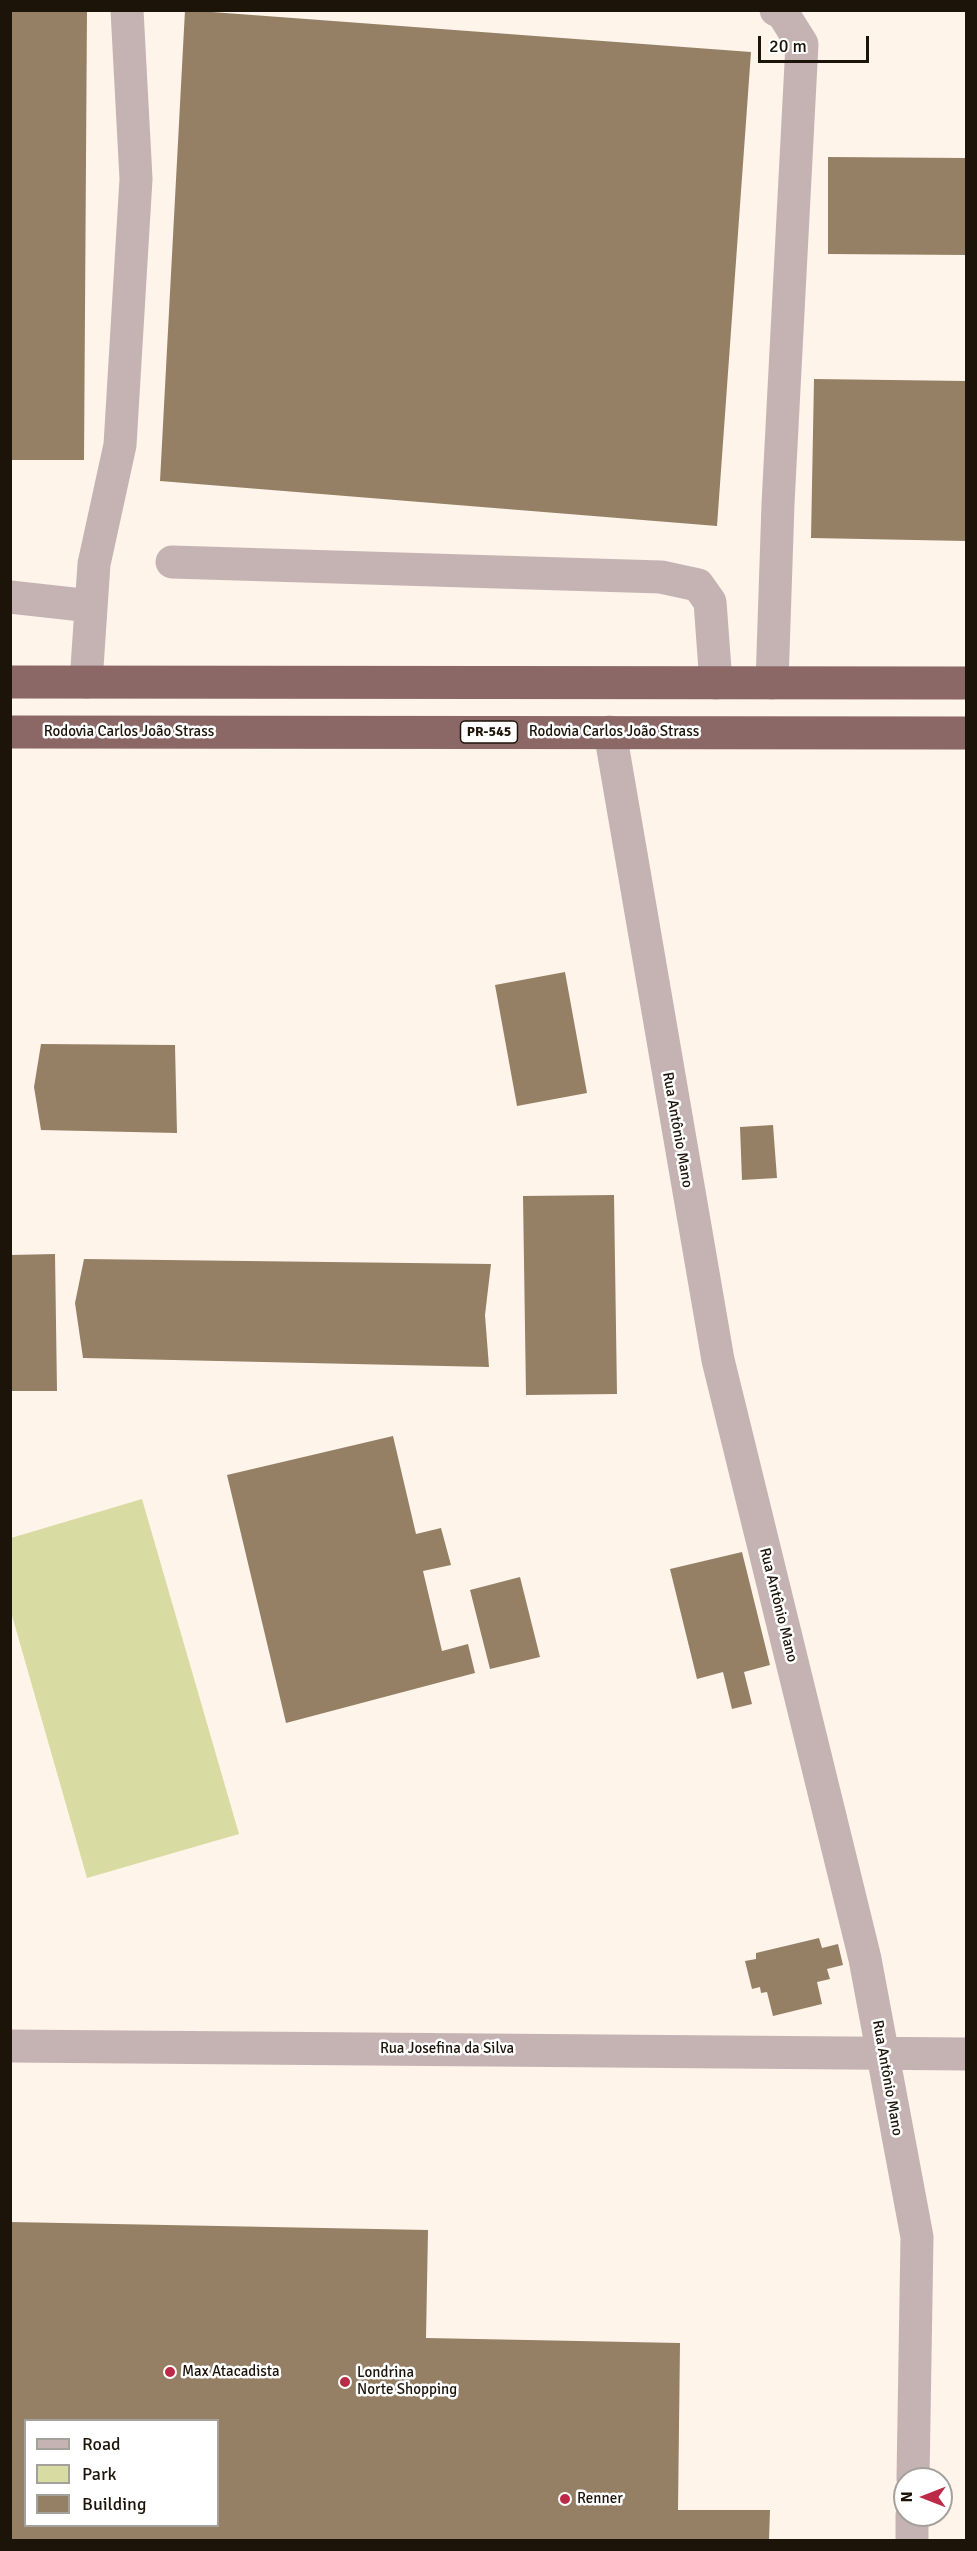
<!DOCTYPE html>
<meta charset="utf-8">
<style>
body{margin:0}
#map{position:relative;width:977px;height:2551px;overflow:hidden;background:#fef4e9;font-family:Signika,sans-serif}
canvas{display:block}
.frame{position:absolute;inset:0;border:12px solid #1c1309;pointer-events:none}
.legend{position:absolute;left:24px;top:2419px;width:195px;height:108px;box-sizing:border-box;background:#fff;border:2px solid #a4a19d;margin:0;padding:8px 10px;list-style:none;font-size:18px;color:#1c1309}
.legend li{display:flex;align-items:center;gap:12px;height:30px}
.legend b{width:30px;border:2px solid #a4a19d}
.north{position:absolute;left:893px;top:2467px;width:60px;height:60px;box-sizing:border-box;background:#fff;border:2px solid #a4a19d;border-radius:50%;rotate:270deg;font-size:16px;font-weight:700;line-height:24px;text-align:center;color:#1c1309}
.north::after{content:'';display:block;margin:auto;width:21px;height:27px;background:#bb2a46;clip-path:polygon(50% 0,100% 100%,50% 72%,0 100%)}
.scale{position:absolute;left:758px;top:36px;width:111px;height:27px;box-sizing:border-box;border:3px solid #1c1309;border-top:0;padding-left:8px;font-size:18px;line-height:21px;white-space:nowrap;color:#1c1309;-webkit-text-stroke:4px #fff;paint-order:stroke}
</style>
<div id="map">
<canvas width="977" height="2551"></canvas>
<div class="frame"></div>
<ul class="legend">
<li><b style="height:8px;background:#c5b3b3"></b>Road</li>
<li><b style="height:16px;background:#d8dca3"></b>Park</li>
<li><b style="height:16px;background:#958066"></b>Building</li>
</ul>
<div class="north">N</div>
<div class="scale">20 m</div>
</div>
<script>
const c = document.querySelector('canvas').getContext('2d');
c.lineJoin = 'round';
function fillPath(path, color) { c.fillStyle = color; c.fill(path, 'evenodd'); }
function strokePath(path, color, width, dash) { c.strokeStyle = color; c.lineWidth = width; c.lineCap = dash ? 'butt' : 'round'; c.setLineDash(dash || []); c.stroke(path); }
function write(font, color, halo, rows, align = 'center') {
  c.font = font + ' Signika,sans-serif'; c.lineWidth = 5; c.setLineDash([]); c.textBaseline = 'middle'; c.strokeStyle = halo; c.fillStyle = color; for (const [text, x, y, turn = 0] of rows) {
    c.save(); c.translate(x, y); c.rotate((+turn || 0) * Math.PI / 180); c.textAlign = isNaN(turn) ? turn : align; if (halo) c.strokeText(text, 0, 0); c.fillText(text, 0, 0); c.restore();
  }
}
const green = new Path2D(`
 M142,1499L239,1834L87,1878L11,1612V1538Z`);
const building = new Path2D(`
 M10,10H87L84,460H10Z
 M185,10L751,52L717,526L160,481Z
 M828,157L966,158V255L828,254Z
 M814,379L966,381V541L811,538Z
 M565,972L587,1093L517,1106L495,985Z
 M41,1044L175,1045L177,1133L41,1130L34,1087Z
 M773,1125L777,1178L742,1180L740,1127Z
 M614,1195L617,1394L526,1395L523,1196Z
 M55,1254L57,1391H10V1255Z
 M84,1259L491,1264L485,1315L489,1367L83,1358L75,1303Z
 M393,1436L416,1534L441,1528L451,1565L423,1571L442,1651L468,1644L475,1673L286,1723L227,1475Z
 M742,1552L770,1665L744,1672L752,1704L732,1709L723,1672L697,1679L670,1569Z
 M520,1577L540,1657L490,1669L470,1590Z
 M819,1938L822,1948L838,1944L843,1965L827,1969L830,1979L817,1982L822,2004L773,2016L767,1992L761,1993L760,1987L752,1989L745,1961L756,1959V1953Z
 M10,2222L428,2230L426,2338L680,2343L678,2510H770L769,2540H10ZM26,2420H218V2526H26Z`);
const minor = new Path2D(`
 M172,562L661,577L698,585L710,602L716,683
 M10,597L91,606
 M86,682L94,564L120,445L136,179L127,10
 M772,683L778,504L802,44L782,12L776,10
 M610,732L718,1360L865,1959L917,2237L913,2479
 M10,2046L966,2054
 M912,2540V2515`);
const highway = new Path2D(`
 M10,682L966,683
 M10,732L966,733`);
const markers = [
 [170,2372,6,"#bb2a46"],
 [345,2382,6,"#bb2a46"],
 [565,2499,6,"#bb2a46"]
];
const shields = [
 [489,732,57]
];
const shieldNames = [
 ["PR-545",489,732]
];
const streetNames = [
 ["Rodovia Carlos João Strass",129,732],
 ["Rodovia Carlos João Strass",614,732],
 ["Rua Antônio Mano",677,1130,80],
 ["Rua Antônio Mano",778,1605,76],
 ["Rua Josefina da Silva",447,2049],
 ["Rua Antônio Mano",887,2078,80]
];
const poiNames = [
 ["Max Atacadista",182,2372],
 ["Londrina",357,2373],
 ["Norte Shopping",357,2390],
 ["Renner",577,2499]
];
fillPath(green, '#d8dca3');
fillPath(building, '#958066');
strokePath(minor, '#c5b3b3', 33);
strokePath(highway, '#8b6766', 33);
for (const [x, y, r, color] of markers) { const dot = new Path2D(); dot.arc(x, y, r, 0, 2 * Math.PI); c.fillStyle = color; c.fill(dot); strokePath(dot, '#fff', 2); }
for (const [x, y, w] of shields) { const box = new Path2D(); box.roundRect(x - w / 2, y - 11, w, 22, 4.5); c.fillStyle = '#fff'; c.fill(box); strokePath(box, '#1c1309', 1.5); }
write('bold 14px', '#1c1309', null, shieldNames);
write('15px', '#1c1309', '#fff', streetNames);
write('15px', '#1c1309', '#fff', poiNames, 'left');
</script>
